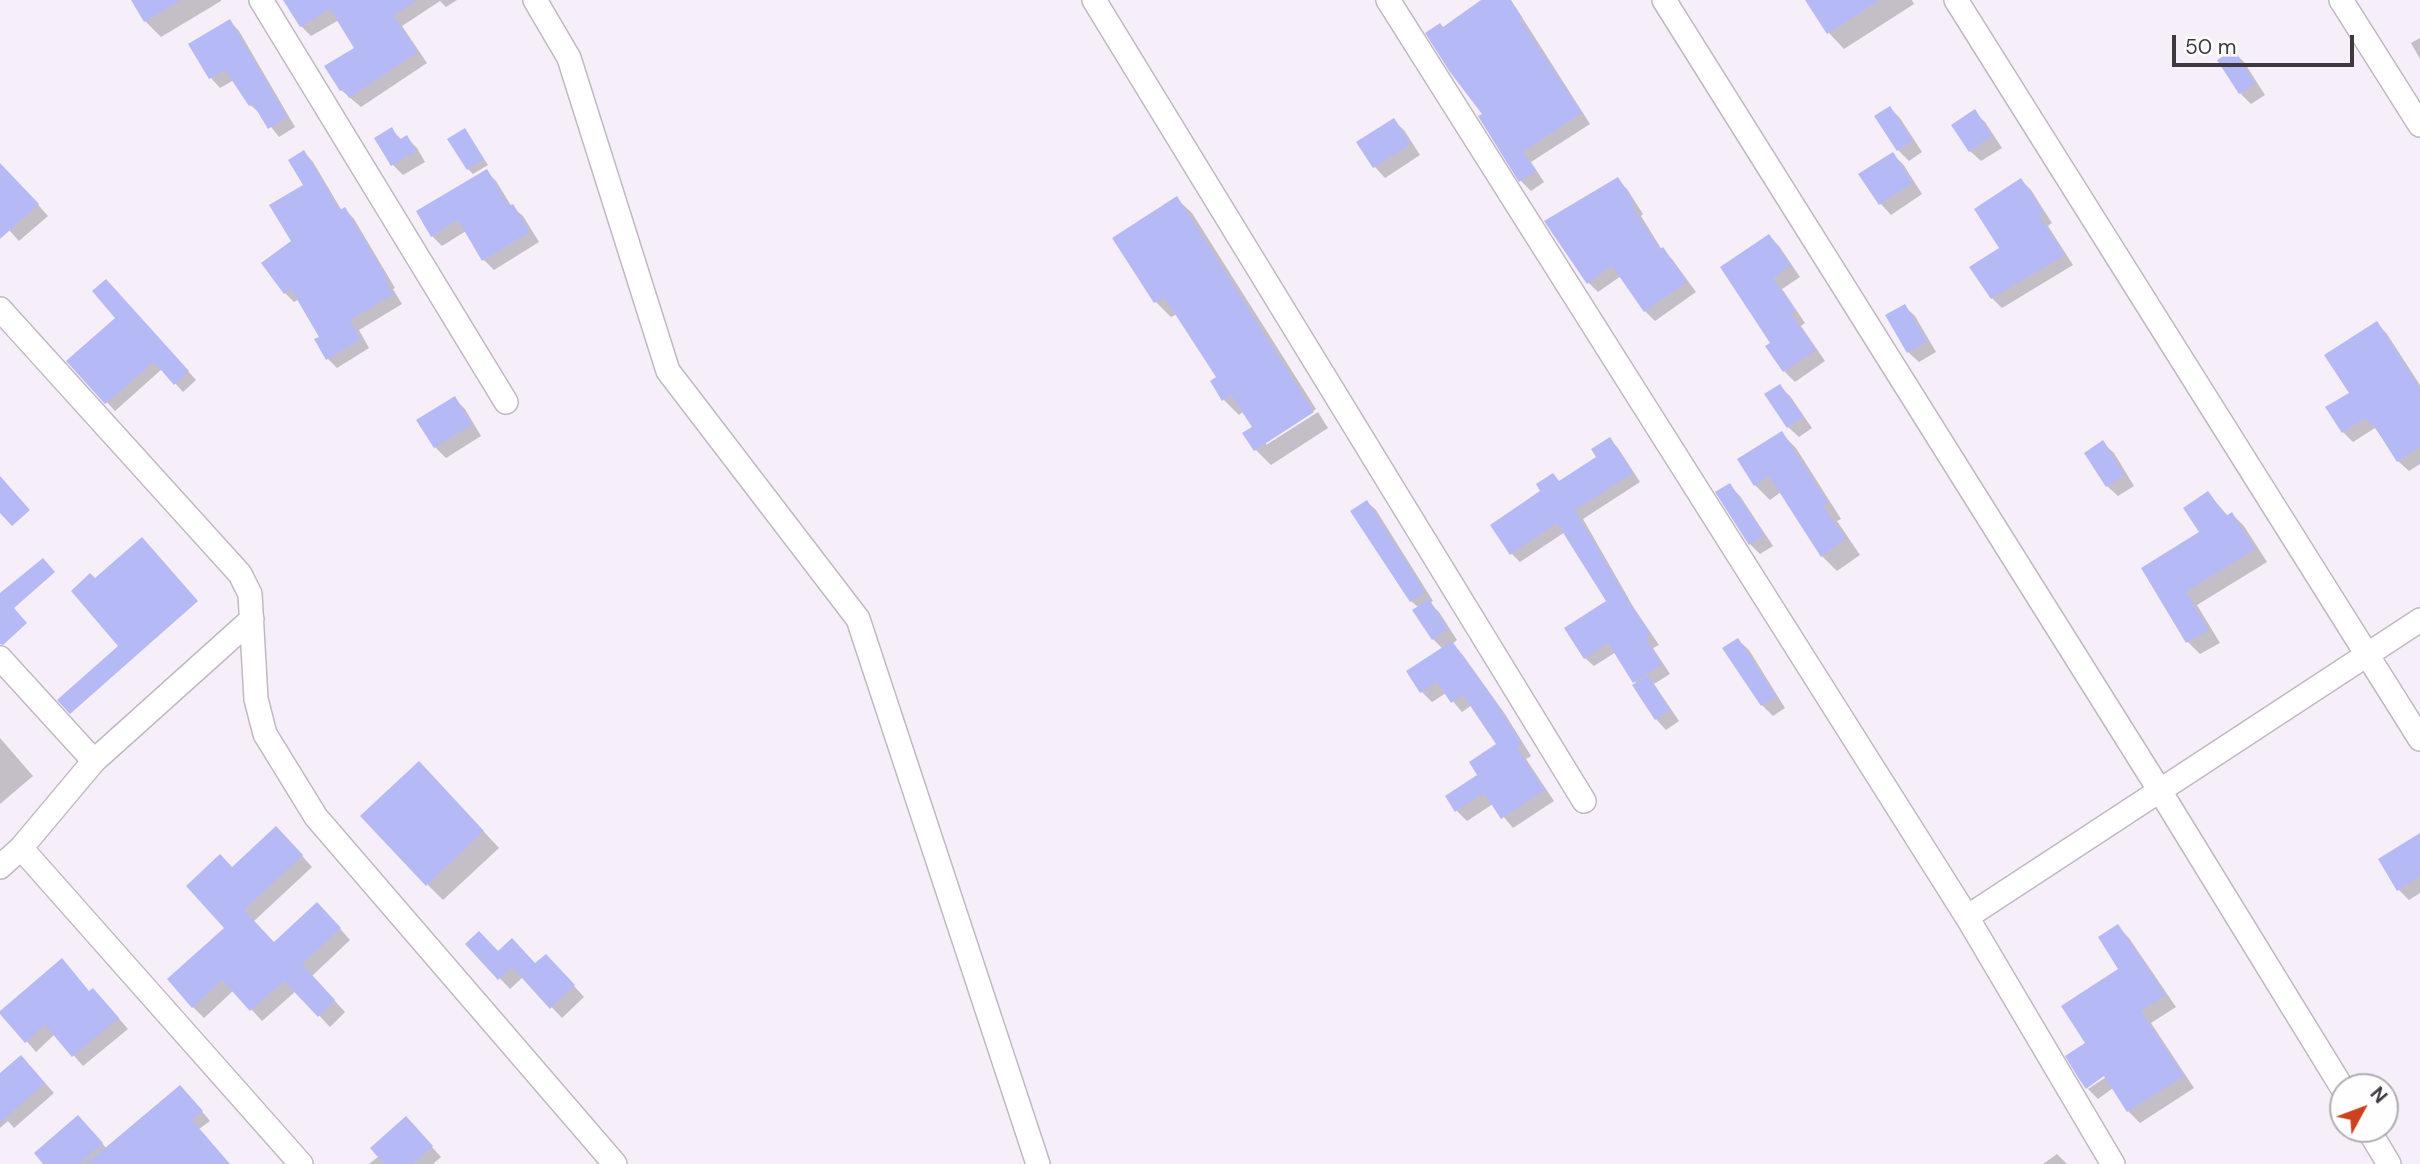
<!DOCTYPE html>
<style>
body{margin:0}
#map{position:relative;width:2420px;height:1164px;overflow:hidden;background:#f6eef8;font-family:"DM Sans",sans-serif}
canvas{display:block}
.north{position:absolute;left:2329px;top:1073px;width:70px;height:70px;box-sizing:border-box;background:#fefefe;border:2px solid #b1afb1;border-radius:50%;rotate:49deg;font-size:19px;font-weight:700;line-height:28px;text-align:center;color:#3d393e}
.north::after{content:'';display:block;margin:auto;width:24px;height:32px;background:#cc421e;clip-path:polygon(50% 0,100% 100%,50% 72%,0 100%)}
.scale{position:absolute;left:2172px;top:35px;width:182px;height:32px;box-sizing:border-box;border:4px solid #3d393e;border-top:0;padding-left:9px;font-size:21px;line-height:24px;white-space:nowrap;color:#3d393e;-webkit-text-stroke:5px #fefefe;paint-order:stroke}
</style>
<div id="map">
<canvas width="2420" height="1164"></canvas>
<div class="north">N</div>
<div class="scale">50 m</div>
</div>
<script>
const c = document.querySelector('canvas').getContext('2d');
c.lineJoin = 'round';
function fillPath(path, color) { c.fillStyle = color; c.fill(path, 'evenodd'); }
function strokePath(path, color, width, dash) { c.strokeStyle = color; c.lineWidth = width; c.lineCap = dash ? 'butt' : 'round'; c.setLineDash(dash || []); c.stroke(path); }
const shadow = new Path2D(`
 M133,0H221V1L161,37L145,21Z
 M285,0H457L446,7L440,1L402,26L427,63L361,107L341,90L356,47L339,20L311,36L301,26Z
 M1484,0H1511L1590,124L1531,162L1544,182L1531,191L1521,181L1484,114L1443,29Z
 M1813,0H1912L1914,4L1844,49L1829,33L1809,3Z
 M230,21L239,31L295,127L279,137L261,114L250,105L234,80L220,88L211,78L190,45Z
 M2420,38V59L2411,43Z
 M2234,52L2244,62L2265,95L2251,104L2240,93L2220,60Z
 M1890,108L1900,118L1922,152L1909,161L1898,150Z
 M1974,112L1985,122L2002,148L1981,161L1970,151Z
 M1393,120L1404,130L1420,155L1385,178L1375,167L1359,142Z
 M391,129L402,140L406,137L417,148L425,162L403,175L393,165Z
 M465,130L488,165L473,174L468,169Z
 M304,152L313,162L342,211L345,209L354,219L395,288L393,289L402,304L359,330L369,348L337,368L327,358L321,337L299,299L294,302L285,293L305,186Z
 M1892,154L1903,164L1922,194L1891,215L1881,204L1861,175Z
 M486,171L496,181L512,207L523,216L539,242L494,270L484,260L466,231L442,246L432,236Z
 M1617,179L1627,189L1643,214L1641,216L1662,250L1672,259L1696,292L1655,321L1645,311L1621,276L1598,292L1588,282Z
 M2021,180L2031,190L2052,223L2048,226L2073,265L2002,308L1992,298L2001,248Z
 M26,191L48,216L19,241L0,220V195Z
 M1176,198L1192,213L1316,409L1266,441V445L1318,412L1328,428L1271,465L1256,450L1254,427L1244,411L1239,415L1224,400L1219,377L1177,314L1171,317L1156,302L1114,239Z
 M1769,236L1779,246L1800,277L1782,289L1805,323L1801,326L1825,361L1795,382L1784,371L1767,346L1772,343Z
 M114,289L196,380L183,392L162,369L115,411L69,361L118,318Z
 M1904,306L1915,316L1936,352L1919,362L1908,352Z
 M2377,323L2387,334L2420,385V464L2409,471L2398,461L2375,428L2353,442L2343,432L2351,393Z
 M1779,386L1790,396L1812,428L1799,437L1788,427Z
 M454,398L465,409L481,436L446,458L435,447Z
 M1781,433L1796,448L1841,519L1837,521L1860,555L1837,571L1822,556L1781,492L1770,500L1755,485Z
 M1609,439L1618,448L1640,482L1583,519L1634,608L1659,645L1653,648L1670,674L1654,684L1679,721L1666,730L1656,719L1637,684L1616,652L1594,666L1585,658L1609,602L1565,532L1520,562L1512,554L1543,491L1553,475L1560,482L1599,458Z
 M2103,443L2114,453L2134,486L2118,496L2107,486Z
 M1729,485L1740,496L1773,546L1760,554L1750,544Z
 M2208,493L2228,516L2232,514L2244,526L2267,562L2197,605L2220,643L2200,654L2188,642L2144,568L2202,533Z
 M1367,502L1376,510L1433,601L1430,603L1439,612L1457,640L1452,644L1462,654L1505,714L1531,756L1526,759L1554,801L1513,828L1493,804L1467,821L1457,811L1498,745L1472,705L1462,712L1446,693L1432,702L1422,692L1443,649L1433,639L1419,608L1411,601Z
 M1738,640L1749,650L1785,708L1773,716L1762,705L1724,649Z
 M0,738L33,776L0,804Z
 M435,779L499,848L443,900L427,884Z
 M2420,835V893L2409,900L2399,890Z
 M287,839L312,867L253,922L274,944L328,915L350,940L312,976L345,1012L330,1027L296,991L262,1021L234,990L204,1018L193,1007L226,928L232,869Z
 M2118,927L2129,938L2176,1007L2151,1023L2194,1088L2140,1123L2128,1111L2113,1088L2098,1099L2088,1089L2112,1073L2087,1043L2121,969Z
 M467,944L535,966H556L584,997L562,1018L523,977L510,989Z
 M90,992L103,1000L128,1029L83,1066L55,1034L36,1052L1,1012Z
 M30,1066L54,1093L14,1128L8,1121L0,1128V1075Z
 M189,1096L210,1121L199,1129L229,1164H46L88,1127L107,1149Z
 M415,1128L441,1157L433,1164H369Z
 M2057,1154L2067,1164H2043Z`);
const building = new Path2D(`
 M131,0H181L144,22Z
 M283,0H417L394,16L418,52L349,98L344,89L340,91L324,66L354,48L330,9L300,27Z
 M1481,0H1510L1522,17L1520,19L1582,113L1523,152L1536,171L1519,182L1478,116L1482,114L1450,72L1425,33L1440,23L1443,27Z
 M1805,0H1880L1827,34Z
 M230,19L287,117L268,129L253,104L249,106L225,70L209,79L188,44Z
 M2234,49L2255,84L2239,94L2217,60Z
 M1890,106L1913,141L1897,151L1874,116Z
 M1975,109L1992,136L1969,152L1951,125Z
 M1394,118L1411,144L1373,168L1356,142Z
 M392,127L399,140L407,135L416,151L391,166L374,138Z
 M465,128L484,159L467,170L447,139Z
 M304,150L340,210L345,207L387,278L385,280L394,294L350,320L361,339L326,360L314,339L319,337L291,289L284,294L261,263L291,241L269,205L303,185L288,160Z
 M1893,152L1913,183L1879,205L1858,174Z
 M0,163L39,204L0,239Z
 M487,169L509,206L513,204L530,232L482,261L458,220L431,237L416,211Z
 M1618,177L1635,204L1632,206L1660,249L1663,247L1687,282L1644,312L1612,266L1587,284L1544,221Z
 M2021,178L2044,213L2039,215L2065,255L1991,299L1969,267L1999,248L1974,209Z
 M1177,196L1314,412L1254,451L1242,433L1252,427L1231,395L1222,401L1210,381L1216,377L1164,297L1154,303L1112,238Z
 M1769,234L1791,265L1773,278L1796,311L1791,314L1816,350L1783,372L1765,346L1770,343L1720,267Z
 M106,279L189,371L174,385L154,362L105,404L66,361L115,318L92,291Z
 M1905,304L1927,341L1907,353L1885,315Z
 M2377,321L2420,388V447L2397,462L2373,424L2371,426L2366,418L2342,433L2325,407L2349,393L2324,355Z
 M1780,384L1803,417L1787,428L1764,394Z
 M455,396L472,425L434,448L416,420Z
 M1782,431L1828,503L1823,506L1846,539L1821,557L1769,476L1754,486L1737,459Z
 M1610,437L1633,473L1575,510L1626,597L1651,635L1646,639L1662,665L1633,683L1608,643L1584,659L1564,628L1606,601L1557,523L1510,555L1490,525L1540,491L1536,484L1553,473L1559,481L1596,457L1591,449Z
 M2103,440L2125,475L2106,487L2084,453Z
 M0,476L30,510L12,526L0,513Z
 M1730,483L1764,535L1749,545L1715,492Z
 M2208,491L2226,516L2232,512L2255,549L2186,592L2209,630L2186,643L2141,568L2199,532L2183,508Z
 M1367,500L1425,592L1410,602L1350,511Z
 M142,537L198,601L70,714L57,700L118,646L71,591L90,573L95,578Z
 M43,558L55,572L14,608L27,623L3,645L0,644V593Z
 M1429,599L1448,629L1432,640L1412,610Z
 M1738,638L1776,696L1761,706L1722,648Z
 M1452,641L1495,701L1522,745L1517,748L1545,790L1501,819L1484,793L1455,812L1445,796L1477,775L1469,762L1496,744L1463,695L1451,703L1437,682L1420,693L1406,671Z
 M1648,675L1670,710L1655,720L1632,685Z
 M419,761L484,831L426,886L360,816Z
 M276,826L303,855L244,910L274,942L317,902L341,928L302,964L335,1000L318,1017L284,981L250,1011L222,980L192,1008L167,979L224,928L186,886L220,854L232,867Z
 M2420,833V876L2397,891L2378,859Z
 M2118,924L2166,995L2141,1011L2184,1076L2127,1112L2104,1076L2086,1089L2079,1079L2065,1056L2085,1043L2061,1006L2118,969L2098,937Z
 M479,931L498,951L512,938L535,963L546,954L575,985L550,1009L512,967L498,980L465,944Z
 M62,958L89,991L93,988L119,1018L72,1057L45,1025L25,1043L0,1014V1011Z
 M21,1055L45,1083L0,1123V1073Z
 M180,1085L203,1111L192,1120L230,1164H86Z
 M78,1115L103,1143L79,1164H43L34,1153Z
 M406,1116L433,1146L413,1164H384L370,1148Z`);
const minor = new Path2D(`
 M261,0L506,402
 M535,0L569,58L668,371L858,619L1038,1164
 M1094,0L1584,801
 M1388,0L1967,917L2113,1164
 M1664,0L2160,791L2343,1089
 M1956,0L2420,739
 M2341,0L2420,125
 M0,309L240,574L250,594L256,699L265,734L316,817L615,1164
 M0,658L94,761
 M21,848L301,1164
 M0,867L21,848L94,761L252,619
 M1967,917L2420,620
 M2368,1129L2389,1164`);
fillPath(shadow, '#0003');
fillPath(building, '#b5baf6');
strokePath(minor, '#c1b8c2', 26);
strokePath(minor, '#fff', 23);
</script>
